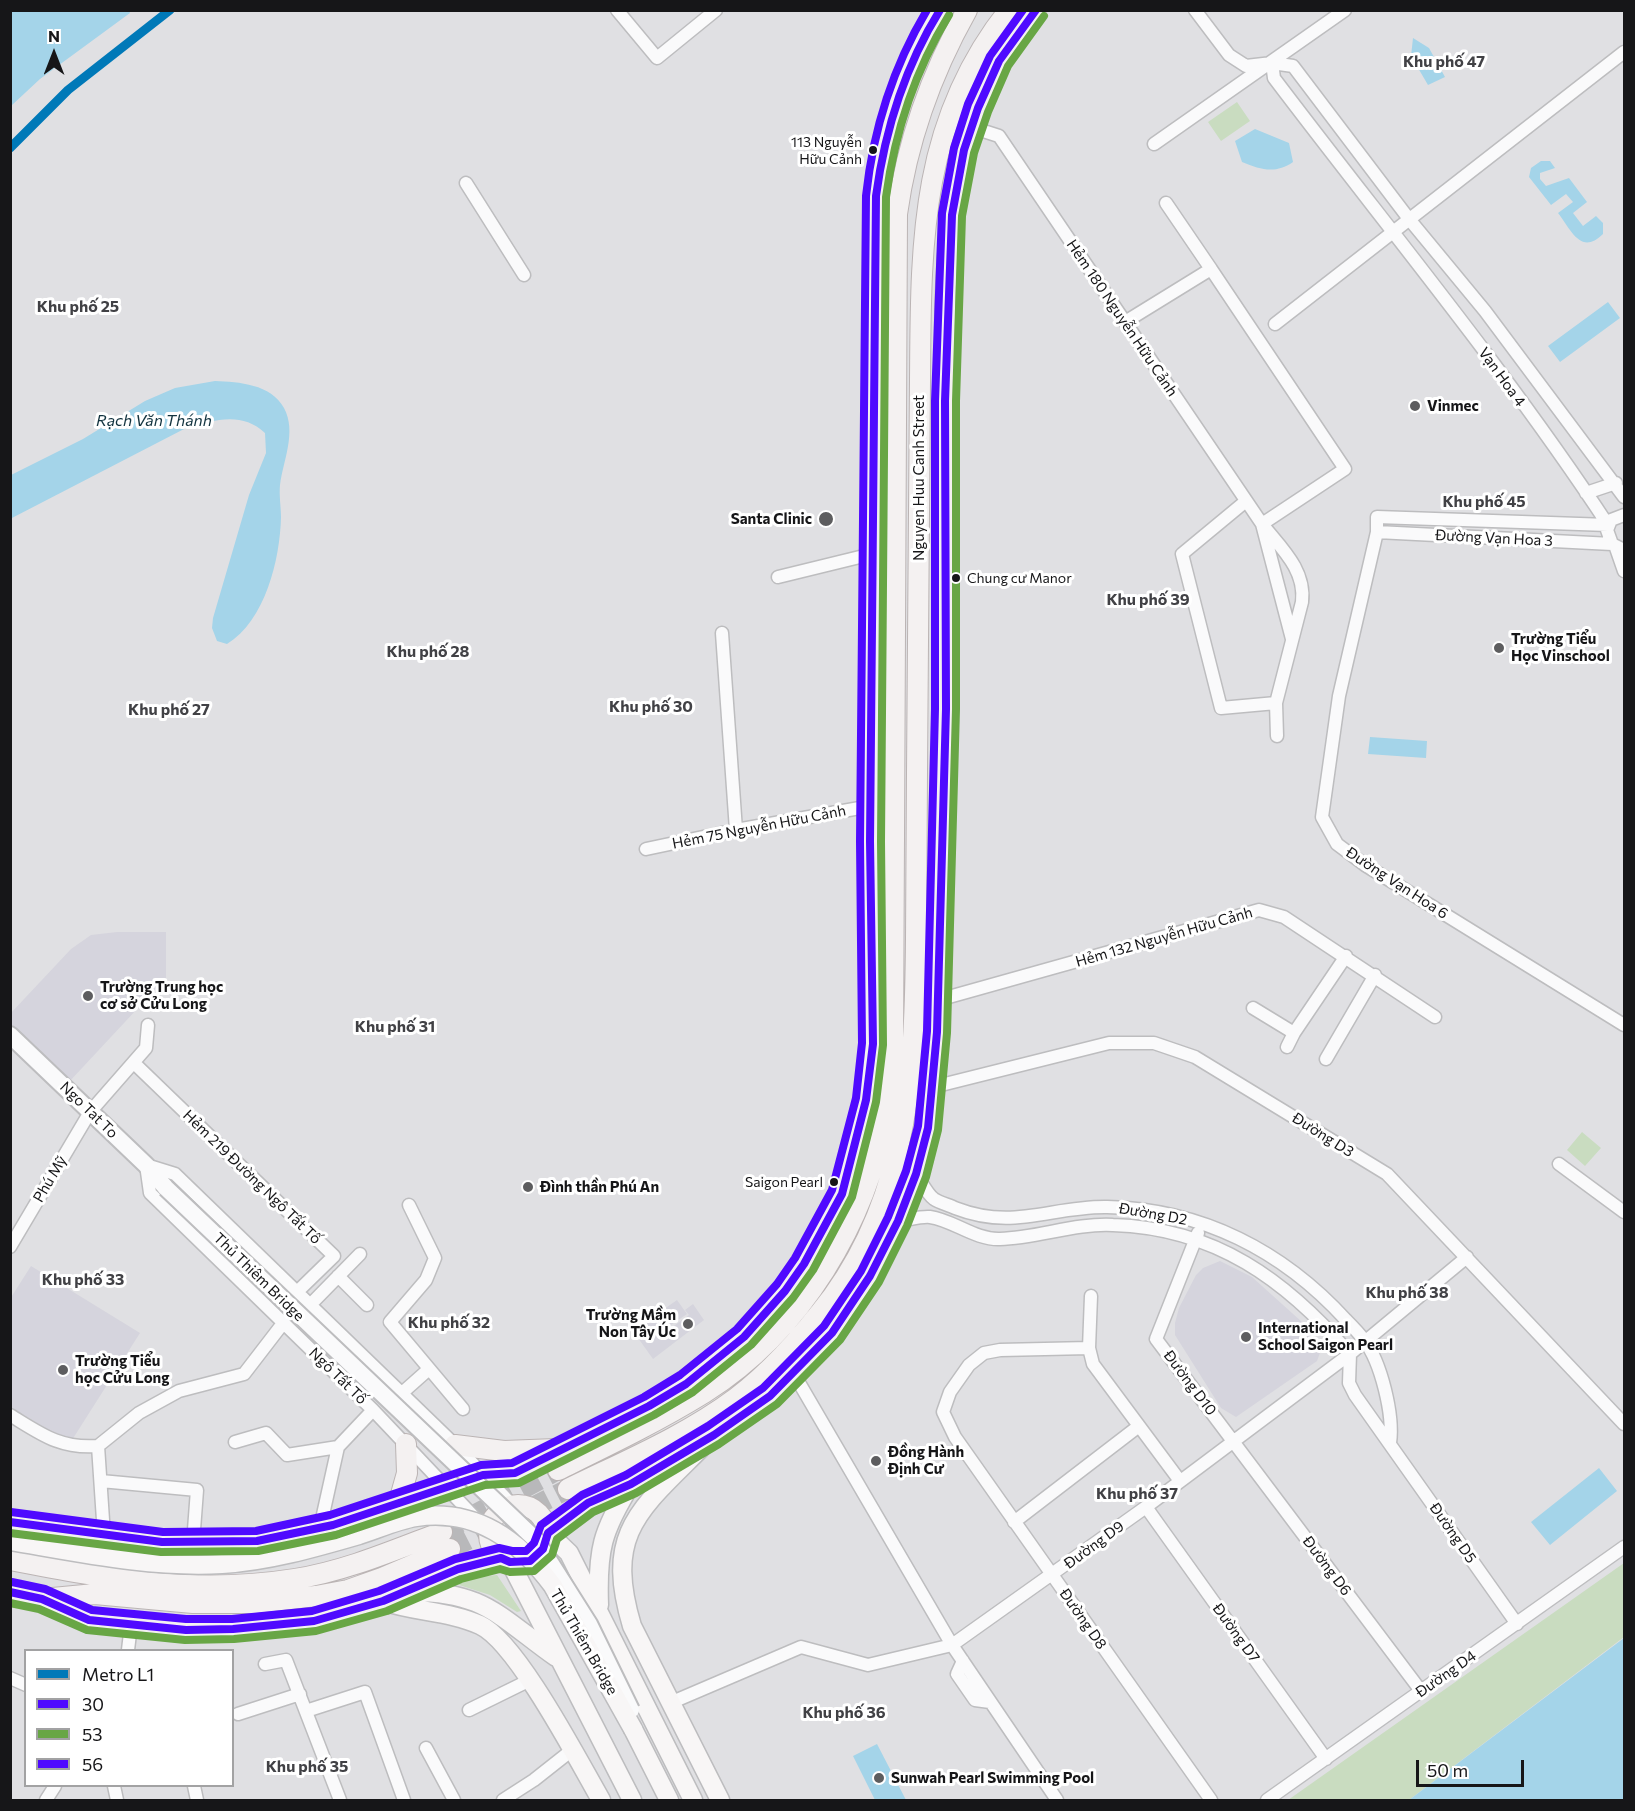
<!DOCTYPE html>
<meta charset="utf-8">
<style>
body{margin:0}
#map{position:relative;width:1635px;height:1811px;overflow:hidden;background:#e0e0e3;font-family:Commissioner,sans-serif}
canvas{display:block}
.frame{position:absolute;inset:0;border:12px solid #161618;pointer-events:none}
.legend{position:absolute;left:24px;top:1649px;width:210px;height:138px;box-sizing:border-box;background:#fff;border:2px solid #a2a2a3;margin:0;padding:8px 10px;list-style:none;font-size:18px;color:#161618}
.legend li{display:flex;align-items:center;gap:12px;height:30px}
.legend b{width:30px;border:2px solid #a2a2a3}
.north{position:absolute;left:24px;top:24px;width:60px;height:60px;-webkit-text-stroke:4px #fff;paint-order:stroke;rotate:0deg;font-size:16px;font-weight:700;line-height:24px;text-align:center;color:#161618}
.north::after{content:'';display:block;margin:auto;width:21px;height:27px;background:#161618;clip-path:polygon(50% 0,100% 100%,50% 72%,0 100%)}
.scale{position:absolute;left:1416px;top:1760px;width:108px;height:27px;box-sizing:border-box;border:3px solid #161618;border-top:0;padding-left:8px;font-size:18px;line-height:21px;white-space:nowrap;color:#161618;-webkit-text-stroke:4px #fff;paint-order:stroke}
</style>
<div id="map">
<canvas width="1635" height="1811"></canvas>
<div class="frame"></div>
<ul class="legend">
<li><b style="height:8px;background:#0079b8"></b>Metro L1</li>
<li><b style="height:8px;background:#4f0aff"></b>30</li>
<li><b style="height:8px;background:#68a645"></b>53</li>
<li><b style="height:8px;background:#4f0aff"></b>56</li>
</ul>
<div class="north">N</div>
<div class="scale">50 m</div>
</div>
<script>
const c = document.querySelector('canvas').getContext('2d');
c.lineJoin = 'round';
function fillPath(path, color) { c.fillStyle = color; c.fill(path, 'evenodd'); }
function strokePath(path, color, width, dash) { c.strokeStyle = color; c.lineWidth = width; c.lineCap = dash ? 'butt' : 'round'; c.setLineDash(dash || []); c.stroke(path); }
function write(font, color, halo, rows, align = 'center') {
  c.font = font + ' Commissioner,sans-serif'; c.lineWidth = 6; c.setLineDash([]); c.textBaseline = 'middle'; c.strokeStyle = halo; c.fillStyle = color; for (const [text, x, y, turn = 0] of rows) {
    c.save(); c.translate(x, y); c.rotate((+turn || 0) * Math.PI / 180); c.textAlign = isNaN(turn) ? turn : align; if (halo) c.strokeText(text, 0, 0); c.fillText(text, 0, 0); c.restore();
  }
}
const built = new Path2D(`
 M117,932H166V978L69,1082L11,1025L10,1014L71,949L91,935Z
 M1220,1261L1252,1277L1312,1331L1321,1350L1317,1361L1236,1417L1221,1408L1175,1335V1323L1179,1308L1196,1275L1203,1268Z
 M31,1266L140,1333L72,1440L52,1433L11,1407L10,1299Z
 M677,1300L687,1314L665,1329L668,1334L672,1331L671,1328L689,1315L685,1310L693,1304L704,1320L653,1359L633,1331Z`);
const green = new Path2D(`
 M1237,102L1250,121L1221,141L1208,122Z
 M1582,1132L1601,1148L1585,1166L1567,1150Z
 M1624,1563V1637L1409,1800H1288Z
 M497,1575L521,1611L517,1612L490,1595L456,1584L477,1577Z`);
const water = new Path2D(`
 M11,10H129L130,13L40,79L11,106Z
 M1413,38L1429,48L1445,77L1428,85L1411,56Z
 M1255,129L1289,143L1293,162C1276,174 1261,170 1242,162L1235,141Z
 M1541,161H1550L1555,168L1540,173V179L1546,186L1569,178L1587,202L1573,213L1583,226L1596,216L1603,223V234C1581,256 1571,230 1558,213L1573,202L1566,194L1551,205L1529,177L1531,168Z
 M1608,302L1620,318L1560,362L1548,346Z
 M215,381C239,382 271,384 284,408C297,432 283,461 280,485C279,496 281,507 281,517C280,560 265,621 227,644L217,641L212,628L213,618L249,495L266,453L265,433C242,411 214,420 186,428L10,519L11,475L83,439L145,401L175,388Z
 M1370,737L1427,741L1426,758L1368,754Z
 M1599,1468L1617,1491L1550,1545L1531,1522Z
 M1624,1638V1800H1409Z
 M877,1744L906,1800H875L853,1756Z`);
const primaryTunnel = new Path2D(`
 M442,1532L558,1470
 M450,1549L568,1489`);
const minor = new Path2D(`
 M617,10L657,58L716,10
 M1195,10L1229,55L1246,66L1272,63L1293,66L1409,219L1485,311L1624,497
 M1272,63L1274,78C1386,226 1506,370 1608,525
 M971,127L999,136L1262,524C1281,548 1306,570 1302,602L1276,703L1277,736
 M1154,144L1345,10
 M466,183L524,275
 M1166,203L1211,269
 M1125,322L1211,269L1345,469L1262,524L1292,639
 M1275,324L1624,52
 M1586,493L1616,483
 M1246,501L1182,554L1221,708L1276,703
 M1624,515L1611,520L1607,530L1612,544L1624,550
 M1608,525L1377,517V532L1339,696L1322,817L1337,844L1365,865L1624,1025
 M1377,532L1612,544
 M1616,548L1624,571
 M778,577L872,554
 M722,633L736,830
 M646,849L736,830L871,806
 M938,1000L1259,910L1284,917L1435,1017
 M1253,1008L1294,1033L1346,956
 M1287,1047L1294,1033
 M1326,1059L1375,975
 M134,1063L334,1256L298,1291
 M933,1087L1109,1043H1154L1195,1057L1387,1174L1624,1424
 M1559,1164L1624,1212
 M916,1174C921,1181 927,1194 934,1199C940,1203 949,1205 955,1208C1014,1231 1051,1206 1107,1207C1202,1209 1283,1251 1346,1320C1352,1326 1359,1333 1364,1340C1381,1362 1394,1415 1390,1443
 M409,1205L435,1258L426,1280L390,1322L463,1409
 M898,1221C908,1220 921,1216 930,1217C953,1220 975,1240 1000,1239C1038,1238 1075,1223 1113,1225C1215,1228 1286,1280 1350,1354L1349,1383L1355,1395L1517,1624
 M1198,1233L1156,1339L1421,1691
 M10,1247L90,1112L146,1048L148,1025
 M338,1276L367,1305
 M1091,1296L1089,1348L1093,1364L1180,1481
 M311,1304L360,1254
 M1089,1348L1000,1350L984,1353L969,1365L950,1392L943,1412L955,1437L1211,1800
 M794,1374L952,1645L1057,1800
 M402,1393L429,1369
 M10,1415C41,1434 60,1449 98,1446
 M235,1442L266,1433L287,1455L338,1447L373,1410
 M98,1446L139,1413L179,1391L244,1374L284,1322
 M98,1446L104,1535
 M101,1481L197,1490L193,1543
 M1146,1507L1326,1759
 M478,1521L373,1410L150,1193L146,1165L175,1174L455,1445L512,1505
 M1014,1522L1139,1426
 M320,1528L338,1447
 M128,1650L131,1625
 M963,1661L957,1674L975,1700L990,1702
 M265,1664L286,1660L340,1800
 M10,1678L26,1685
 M670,1703L801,1647L868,1665L952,1645L1146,1507L1350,1354L1467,1257
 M469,1710L530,1680
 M306,1711L365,1692L404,1800
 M238,1714L300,1694
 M426,1748L454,1800
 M114,1786L117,1800
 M194,1786L197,1800
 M46,1800L55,1786
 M503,1800L534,1780L572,1750
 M1267,1800L1624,1547`);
const tertiary = new Path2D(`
 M10,1035L146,1165L166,1188`);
const secondary = new Path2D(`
 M701,1448C639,1510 604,1533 632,1626L720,1800
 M548,1533L569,1553L693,1800
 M510,1562L632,1800
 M405,1592C483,1590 497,1615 556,1657
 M383,1601C415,1612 449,1611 480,1625C517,1642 579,1762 601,1800
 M599,1605C597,1550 602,1531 631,1484
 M633,1729L669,1800`);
const primary = new Path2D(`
 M455,1445L504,1451L556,1449
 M558,1470C607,1446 657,1422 704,1393C802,1331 866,1223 887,1110C891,1088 891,1064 893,1042L897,214C907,142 931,74 967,10
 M568,1489C625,1461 685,1436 736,1398C773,1370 805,1333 833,1296C910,1190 915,1063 916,938C916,883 917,827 917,772C918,642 919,511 920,381C921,245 919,123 1009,10
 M489 1534a29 29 0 1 1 58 0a29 29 0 1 1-58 0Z
 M398,1505L407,1473L406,1444
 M10,1522L162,1542L226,1543L257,1541L333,1525L483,1475L515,1473L649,1406L686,1384L744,1337L785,1291L804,1264L842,1194L851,1163L866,1100L873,1044L870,841L876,196C883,130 903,66 940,10
 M548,1533C561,1523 575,1510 590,1502C605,1494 622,1489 637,1481C707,1441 776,1400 829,1337C876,1279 914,1202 928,1129C932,1109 932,1088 934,1068C938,1011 939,954 940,896C945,741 945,586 945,430C945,312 937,165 1000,59C1010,42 1023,26 1036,10
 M10,1560C109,1579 194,1595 295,1579C346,1571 394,1550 442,1532
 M10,1592L42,1599L89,1620L186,1630L233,1629L314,1621L354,1611L458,1569L501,1558
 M42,1599L95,1594L193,1603H255L316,1596L348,1590L382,1578L450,1549`);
const tertiaryBridge = new Path2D(`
 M166,1188L536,1540L589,1624L631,1710`);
const secondaryBridge = new Path2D(`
 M10,1541C81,1553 151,1568 222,1564C269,1561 314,1548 359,1535C378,1529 397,1520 416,1517C476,1508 519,1540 553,1586L633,1729`);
const bus1 = new Path2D(`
 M10,1522L162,1542L257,1541L333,1525L483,1475L515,1473L649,1406L686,1384L744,1337L785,1291L804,1264L842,1194L866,1100L873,1044L870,841L876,196C885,129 904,68 940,10
 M10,1592L42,1599L89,1620L186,1630L233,1629L314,1621L383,1601L458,1569L501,1558L510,1562L530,1561L543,1549L548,1533L588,1503L631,1484L714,1435L770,1396L832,1333L870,1276L898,1221L916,1174L928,1128L937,1032L946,709L945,401L952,215L964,150L978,108L999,61L1036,10`);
const bus2 = new Path2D(`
 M10,1533L161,1552L258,1551L336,1535L485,1485L519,1483L654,1415L693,1392L751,1345L793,1298L813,1270L852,1197L876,1102L883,1045L881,841L886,197C895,131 914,72 949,15
 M10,1603L39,1609L87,1630L185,1640L234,1639L316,1631L387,1611L461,1579L500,1569L510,1572L534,1571L552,1555L557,1539L593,1512L636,1493L719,1444L777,1404L840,1340L879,1282L907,1226L926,1177L938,1130L947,1033L956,709V401L962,216L974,153L988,112L1008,66L1044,16`);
const bus3 = new Path2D(`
 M11,1512L163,1532L256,1531L330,1515L481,1465L512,1463L644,1397L680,1375L737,1329L777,1284L795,1258L832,1190L856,1098L862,1043L860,841L866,196C873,130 893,67 927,10
 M12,1582L45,1589L92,1610L186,1619H232L312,1611L379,1591L455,1559L499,1548L512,1551H526L534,1543L541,1525L582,1495L626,1475L708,1426L763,1388L824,1326L861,1271L888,1217L906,1171L918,1126L927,1031L935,709V401L942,213L954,148L968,104L990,56L1023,10`);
const metro1 = new Path2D(`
 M10,148L68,90L170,10`);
const markers = [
 [873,150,5,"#161618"],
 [1415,406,6,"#5d5d5f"],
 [826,519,8,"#5d5d5f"],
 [956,578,5,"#161618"],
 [1499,648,6,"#5d5d5f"],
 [88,996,6,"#5d5d5f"],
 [834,1182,5,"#161618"],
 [528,1187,6,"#5d5d5f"],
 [688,1324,6,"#5d5d5f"],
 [1246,1337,6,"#5d5d5f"],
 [63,1370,6,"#5d5d5f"],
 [876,1461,6,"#5d5d5f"],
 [879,1778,6,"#5d5d5f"]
];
const busNames = [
 ["113 Nguyễn",862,142],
 ["Hữu Cảnh",862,159],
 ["Chung cư Manor",967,578,"left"],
 ["Saigon Pearl",823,1182]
];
const streetNames = [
 ["Hẻm 180 Nguyễn Hữu Cảnh",1122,318,56],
 ["Vạn Hoa 4",1502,377,54],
 ["Nguyen Huu Canh Street",919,478,-90],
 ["Đường Vạn Hoa 3",1494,538,3],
 ["Hẻm 75 Nguyễn Hữu Cảnh",759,827,-11],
 ["Đường Vạn Hoa 6",1397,883,33],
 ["Hẻm 132 Nguyễn Hữu Cảnh",1164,937,-16],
 ["Ngo Tat To",89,1110,44],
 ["Đường D3",1323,1135,32],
 ["Hẻm 219 Đường Ngô Tất Tố",252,1177,44],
 ["Phú Mỹ",50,1179,-60],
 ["Đường D2",1153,1214,10],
 ["Thủ Thiêm Bridge",259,1277,44],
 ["Ngô Tất Tố",338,1376,44],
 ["Đường D10",1190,1383,53],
 ["Đường D5",1453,1533,55],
 ["Đường D9",1094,1545,-36],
 ["Đường D6",1327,1566,53],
 ["Đường D8",1083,1619,55],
 ["Đường D7",1236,1633,54],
 ["Thủ Thiêm Bridge",584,1642,60],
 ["Đường D4",1446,1674,-35]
];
const poiNames = [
 ["Vinmec",1427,406],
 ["Santa Clinic",812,519,"right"],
 ["Trường Tiểu",1511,639],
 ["Học Vinschool",1511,656],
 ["Trường Trung học",100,987],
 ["cơ sở Cửu Long",100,1004],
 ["Đình thần Phú An",540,1187],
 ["Trường Mầm",676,1315,"right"],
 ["Non Tây Úc",676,1332,"right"],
 ["International",1258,1328],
 ["School Saigon Pearl",1258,1345],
 ["Trường Tiểu",75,1361],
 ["học Cửu Long",75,1378],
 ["Đồng Hành",888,1452],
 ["Định Cư",888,1469],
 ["Sunwah Pearl Swimming Pool",891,1778]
];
const neighbourhoodNames = [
 ["Khu phố 47",1444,62],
 ["Khu phố 25",78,307],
 ["Khu phố 45",1484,502],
 ["Khu phố 39",1148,600],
 ["Khu phố 28",428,652],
 ["Khu phố 30",651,707],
 ["Khu phố 27",169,710],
 ["Khu phố 31",395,1027],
 ["Khu phố 33",83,1280],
 ["Khu phố 38",1407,1293],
 ["Khu phố 32",449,1323],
 ["Khu phố 37",1137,1494],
 ["Khu phố 36",844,1713],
 ["Khu phố 35",307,1767]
];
const waterNames = [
 ["Rạch Văn Thánh",154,421]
];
fillPath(built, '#d5d4dd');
fillPath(green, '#c9dcc0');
fillPath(water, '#a4d4e9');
strokePath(primaryTunnel, '#b8b8ba', 20, [20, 10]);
strokePath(minor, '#bdbdbf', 15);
strokePath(tertiary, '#bdbdbf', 20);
strokePath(secondary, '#bdbdbf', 21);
strokePath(primary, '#bbb4b4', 22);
strokePath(minor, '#fafafb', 12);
strokePath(tertiary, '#fafafb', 16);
strokePath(secondary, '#f8f6f6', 18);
strokePath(primary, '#f4f1f1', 20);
strokePath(tertiaryBridge, '#bdbdbf', 20, []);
strokePath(secondaryBridge, '#bdbdbf', 21, []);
strokePath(tertiaryBridge, '#fafafb', 16);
strokePath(secondaryBridge, '#f8f6f6', 18);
strokePath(bus1, '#4f0aff', 8);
strokePath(bus2, '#68a645', 8);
strokePath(bus3, '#4f0aff', 8);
strokePath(metro1, '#0079b8', 9);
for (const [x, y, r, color] of markers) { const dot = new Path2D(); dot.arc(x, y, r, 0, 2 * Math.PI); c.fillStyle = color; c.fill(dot); strokePath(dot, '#fff', 2); }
write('14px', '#161618', '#fff', busNames, 'right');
write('15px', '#161618', '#fff', streetNames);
write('bold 15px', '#161618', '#fff', poiNames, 'left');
write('bold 16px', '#414145', '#fff', neighbourhoodNames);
write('italic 16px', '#12333f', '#fff', waterNames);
</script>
